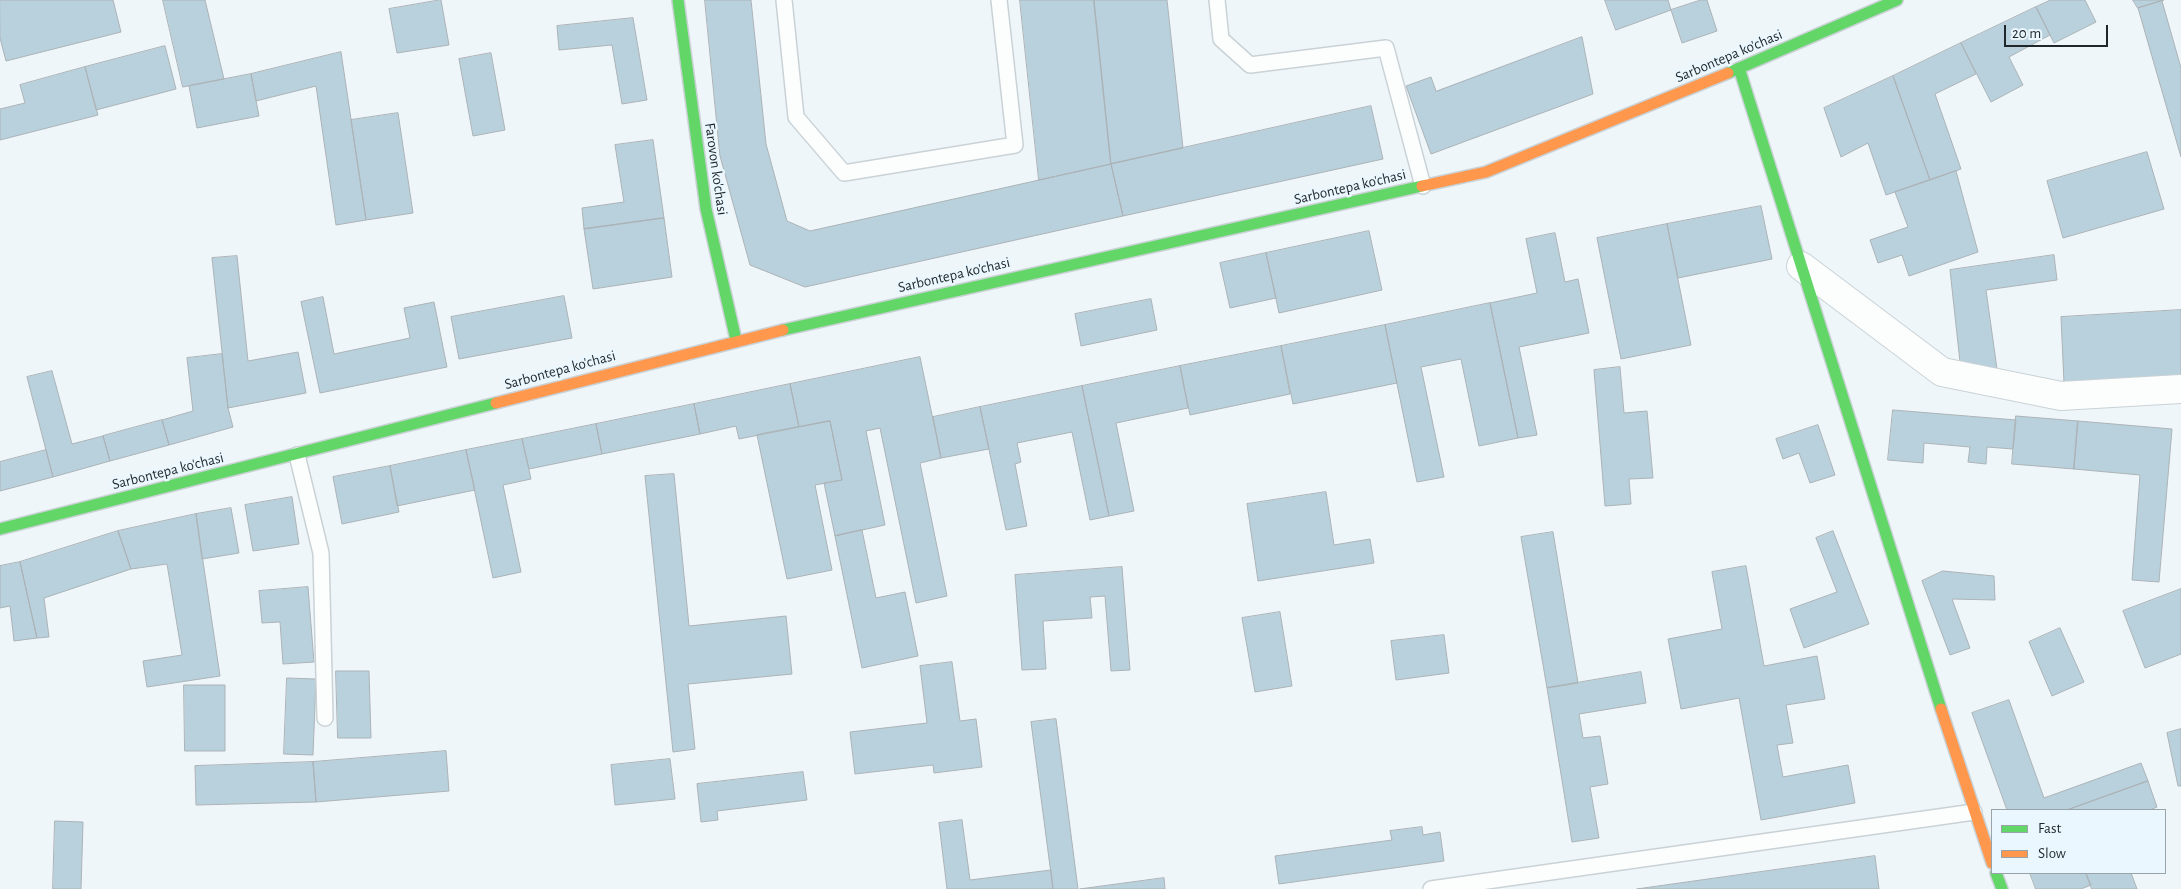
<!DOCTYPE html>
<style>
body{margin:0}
#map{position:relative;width:2181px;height:889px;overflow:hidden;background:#eef6fa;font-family:"Alegreya Sans",sans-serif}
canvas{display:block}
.legend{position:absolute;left:1991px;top:809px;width:175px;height:65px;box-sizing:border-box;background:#eaf7fe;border:1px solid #99a4aa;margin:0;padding:6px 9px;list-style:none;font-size:15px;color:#1f272b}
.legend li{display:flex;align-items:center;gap:10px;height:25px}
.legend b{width:25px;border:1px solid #99a4aa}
.scale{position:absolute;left:2004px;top:25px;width:104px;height:22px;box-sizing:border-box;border:2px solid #1f272b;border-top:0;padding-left:6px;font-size:15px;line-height:18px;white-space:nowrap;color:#1f272b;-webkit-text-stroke:4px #eaf7fe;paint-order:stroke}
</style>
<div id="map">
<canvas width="2181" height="889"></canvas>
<ul class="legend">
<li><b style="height:6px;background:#63d668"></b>Fast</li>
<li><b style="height:6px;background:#ff974d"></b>Slow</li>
</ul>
<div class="scale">20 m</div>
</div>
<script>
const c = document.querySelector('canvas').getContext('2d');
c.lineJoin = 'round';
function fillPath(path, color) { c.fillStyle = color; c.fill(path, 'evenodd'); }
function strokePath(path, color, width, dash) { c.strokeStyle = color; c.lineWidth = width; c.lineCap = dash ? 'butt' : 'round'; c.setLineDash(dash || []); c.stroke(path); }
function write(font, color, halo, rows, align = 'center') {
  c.font = font + ' "Alegreya Sans",sans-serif'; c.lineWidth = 5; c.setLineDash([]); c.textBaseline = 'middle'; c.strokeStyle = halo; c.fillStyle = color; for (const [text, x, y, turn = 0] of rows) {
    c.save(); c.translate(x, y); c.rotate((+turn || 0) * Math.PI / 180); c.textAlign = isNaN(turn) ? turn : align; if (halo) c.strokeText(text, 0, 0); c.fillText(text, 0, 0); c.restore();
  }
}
const building = new Path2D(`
 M0,0H113L121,32L6,61L0,38Z
 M163,0H205L224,79L183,87Z
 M441,0L449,45L397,53L389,9Z
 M705,0H751L766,144L787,221L810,231L1111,164L1123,216L805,287L750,265L720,156Z
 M1020,0H1094L1111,164L1039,180Z
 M1094,0H1167L1183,148L1111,164Z
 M1605,0H1668L1671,10L1616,30Z
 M1701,0H1707L1717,31L1682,43L1671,10Z
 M2051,0H2085L2096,22L2054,43L2036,7Z
 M2133,0H2164L2138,8Z
 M2162,1L2181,68V157L2138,8Z
 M2036,7L2050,35L2009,57L2023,85L1991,102L1961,43Z
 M633,18L647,100L622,104L612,45L559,50L557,26Z
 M1582,37L1593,94L1431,154L1406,86L1431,77L1436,91Z
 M1961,43L1976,74L1935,94L1961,169L1930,180L1893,76Z
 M165,46L176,89L96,110L85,67Z
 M341,52L366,220L336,225L316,86L256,101L251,74Z
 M491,53L505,130L473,136L459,59Z
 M85,67L98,115L0,140V109L25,103L20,85Z
 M251,74L259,116L197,128L189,86Z
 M1893,76L1930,180L1886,195L1868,143L1841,157L1824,108Z
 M1371,106L1383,159L1123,216L1111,164Z
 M398,113L413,213L366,220L351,120Z
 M653,140L664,218L584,229L582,208L624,202L615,145Z
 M2147,152L2164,209L2063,238L2047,181Z
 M1956,171L1978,252L1909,276L1902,255L1878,263L1870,240L1908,227L1895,192Z
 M1761,206L1772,259L1678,278L1667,224Z
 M664,218L672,277L593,289L584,229Z
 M1667,224L1691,345L1621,359L1597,238Z
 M1369,231L1382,290L1279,313L1266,253Z
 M1555,233L1565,282L1578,279L1589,333L1519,347L1537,435L1518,438L1490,303L1537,293L1526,239Z
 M1266,253L1276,298L1230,308L1220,263Z
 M2054,255L2057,280L1986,290L1997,369L1960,362L1950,270Z
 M237,256L248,361L298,352L306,393L228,408L212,258Z
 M564,296L572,338L459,359L451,317Z
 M323,297L334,354L410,338L404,308L434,302L447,367L320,393L301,302Z
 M1151,299L1157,330L1081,346L1075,314Z
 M1490,303L1518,438L1479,446L1461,359L1421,367L1444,477L1417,482L1385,325Z
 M2181,310V375L2064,383L2061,317Z
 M1385,325L1397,383L1293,404L1281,346Z
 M1281,346L1290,394L1190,415L1180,366Z
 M222,354L228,408L233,427L169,445L162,420L193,411L187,358Z
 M920,357L941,458L920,463L947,596L916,603L880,428L866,431L885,525L835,536L824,483L842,480L830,421L799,427L790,384Z
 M1180,366L1188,408L1116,423L1134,511L1109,516L1082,386Z
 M1620,367L1624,413L1647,411L1653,478L1629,479L1631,504L1605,506L1594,370Z
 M52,371L72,444L103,436L110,461L53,477L27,377Z
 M790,384L799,427L739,439L736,426L700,434L694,404Z
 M1082,386L1109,516L1090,520L1072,432L1017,443L1021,462L1015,464L1027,526L1006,530L980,407Z
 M694,404L700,434L602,454L596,424Z
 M980,407L989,449L941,458L933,417Z
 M1893,410L2016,420L2013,449L1987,447L1986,464L1968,462L1970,447L1924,443L1923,463L1888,460Z
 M2016,416L2078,421L2074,469L2012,464Z
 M162,420L169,445L110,461L103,436Z
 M830,421L842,480L815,485L832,570L787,579L757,435Z
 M2078,421L2172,429L2159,582L2132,580L2140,475L2074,469Z
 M596,424L602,454L529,469L522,439Z
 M1818,425L1835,475L1810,483L1799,453L1783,459L1776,439Z
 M522,439L531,479L503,485L521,572L493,578L466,450Z
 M46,450L53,477L0,491V462Z
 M466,450L475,490L397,506L390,466Z
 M390,466L399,512L342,524L333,477Z
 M674,474L689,626L786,616L792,674L688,684L695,749L673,752L645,476Z
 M1326,492L1334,545L1370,539L1374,563L1258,581L1247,504Z
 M292,497L299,544L253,551L245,505Z
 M231,508L239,553L202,559L196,514Z
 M196,514L220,676L147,687L143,661L182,655L167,564L131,569L118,531Z
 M862,530L876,598L905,592L918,656L862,668L835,536Z
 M118,531L131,569L44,598L49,637L37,638L20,562Z
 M1833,531L1869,624L1804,648L1790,609L1837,592L1816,538Z
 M1553,532L1578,683L1547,688L1521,537Z
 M20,562L37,638L14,641L10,606L0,608V566Z
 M1746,566L1764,666L1817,656L1825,699L1786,705L1793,743L1777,745L1783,777L1848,765L1855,803L1761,820L1739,698L1681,709L1668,639L1722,629L1712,572Z
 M1122,567L1130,670L1111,671L1105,596L1090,597L1092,618L1043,621L1046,669L1022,670L1015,575Z
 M1943,571L1994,576L1995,600L1952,599L1970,648L1950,655L1922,581Z
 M308,587L314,662L283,664L280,622L262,623L259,591Z
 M2181,589V654L2145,668L2123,611Z
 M1280,612L1292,686L1255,692L1242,618Z
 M2060,628L2084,682L2052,696L2029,642Z
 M1444,635L1449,673L1396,680L1391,641Z
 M952,662L960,721L976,719L982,767L934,773L933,765L855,774L850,732L927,723L920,666Z
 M336,671H369L371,738H338Z
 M1641,672L1646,703L1579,714L1583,738L1600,736L1608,784L1590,787L1599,838L1572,842L1547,688Z
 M287,678L316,679L313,755L284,754Z
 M184,685H225V751H185Z
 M2009,700L2044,798L2141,763L2148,781L2067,810H2007L1972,713Z
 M1056,719L1078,889H1053L1031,722Z
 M2181,729V786H2178L2167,733Z
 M446,751L449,791L316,802L313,762Z
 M670,759L675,799L615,805L611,765Z
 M313,762L316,802L196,805L195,766Z
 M803,772L807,800L717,811L718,820L701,822L697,784Z
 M2148,781L2157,807L2150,810H2067Z
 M962,820L970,880L1051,870L1053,889H947L939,823Z
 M55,821L83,822L81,889H53Z
 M1422,827L1423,835L1440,832L1444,861L1279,884L1275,856L1392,840L1390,831Z
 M1875,856L1879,889H1637Z
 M2030,873H2086L2091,885L2081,889H2036Z
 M2086,873H2131L2137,889H2092Z
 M1164,878L1165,889H1080Z`);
const lane = new Path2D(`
 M784,0L796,117L844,173L1015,145L999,0
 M1217,0L1221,39L1250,65L1386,48L1423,186
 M297,455L321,553L325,718
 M1431,889L1974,812`);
const street = new Path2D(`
 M1801,266L1942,372L2061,396L2181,389`);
const fast = new Path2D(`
 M678,0L706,209L736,340
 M1739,68L1941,709
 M1728,73L1897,0
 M783,330L1422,186
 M0,529L496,403
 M1996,873L2002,889`);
const slow = new Path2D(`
 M1422,186L1486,172L1728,73
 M496,403L783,330
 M1941,709L1992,863`);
const streetNames = [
 ["Sarbontepa ko'chasi",1729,56,-23],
 ["Farovon ko'chasi",716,169,82],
 ["Sarbontepa ko'chasi",1350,187,-13],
 ["Sarbontepa ko'chasi",954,275,-13],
 ["Sarbontepa ko'chasi",560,370,-15],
 ["Sarbontepa ko'chasi",168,471,-14]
];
fillPath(building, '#b8d1dc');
strokePath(building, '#acb3b7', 1);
strokePath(lane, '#cad2d6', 18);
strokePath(street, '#cad2d6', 30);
strokePath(fast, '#cad2d6', 14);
strokePath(slow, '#cad2d6', 14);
strokePath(lane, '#fcfefe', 15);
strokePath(street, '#fcfefe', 28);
strokePath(fast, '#63d668', 11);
strokePath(slow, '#ff974d', 11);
write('15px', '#1f272b', '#eaf7fe', streetNames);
</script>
